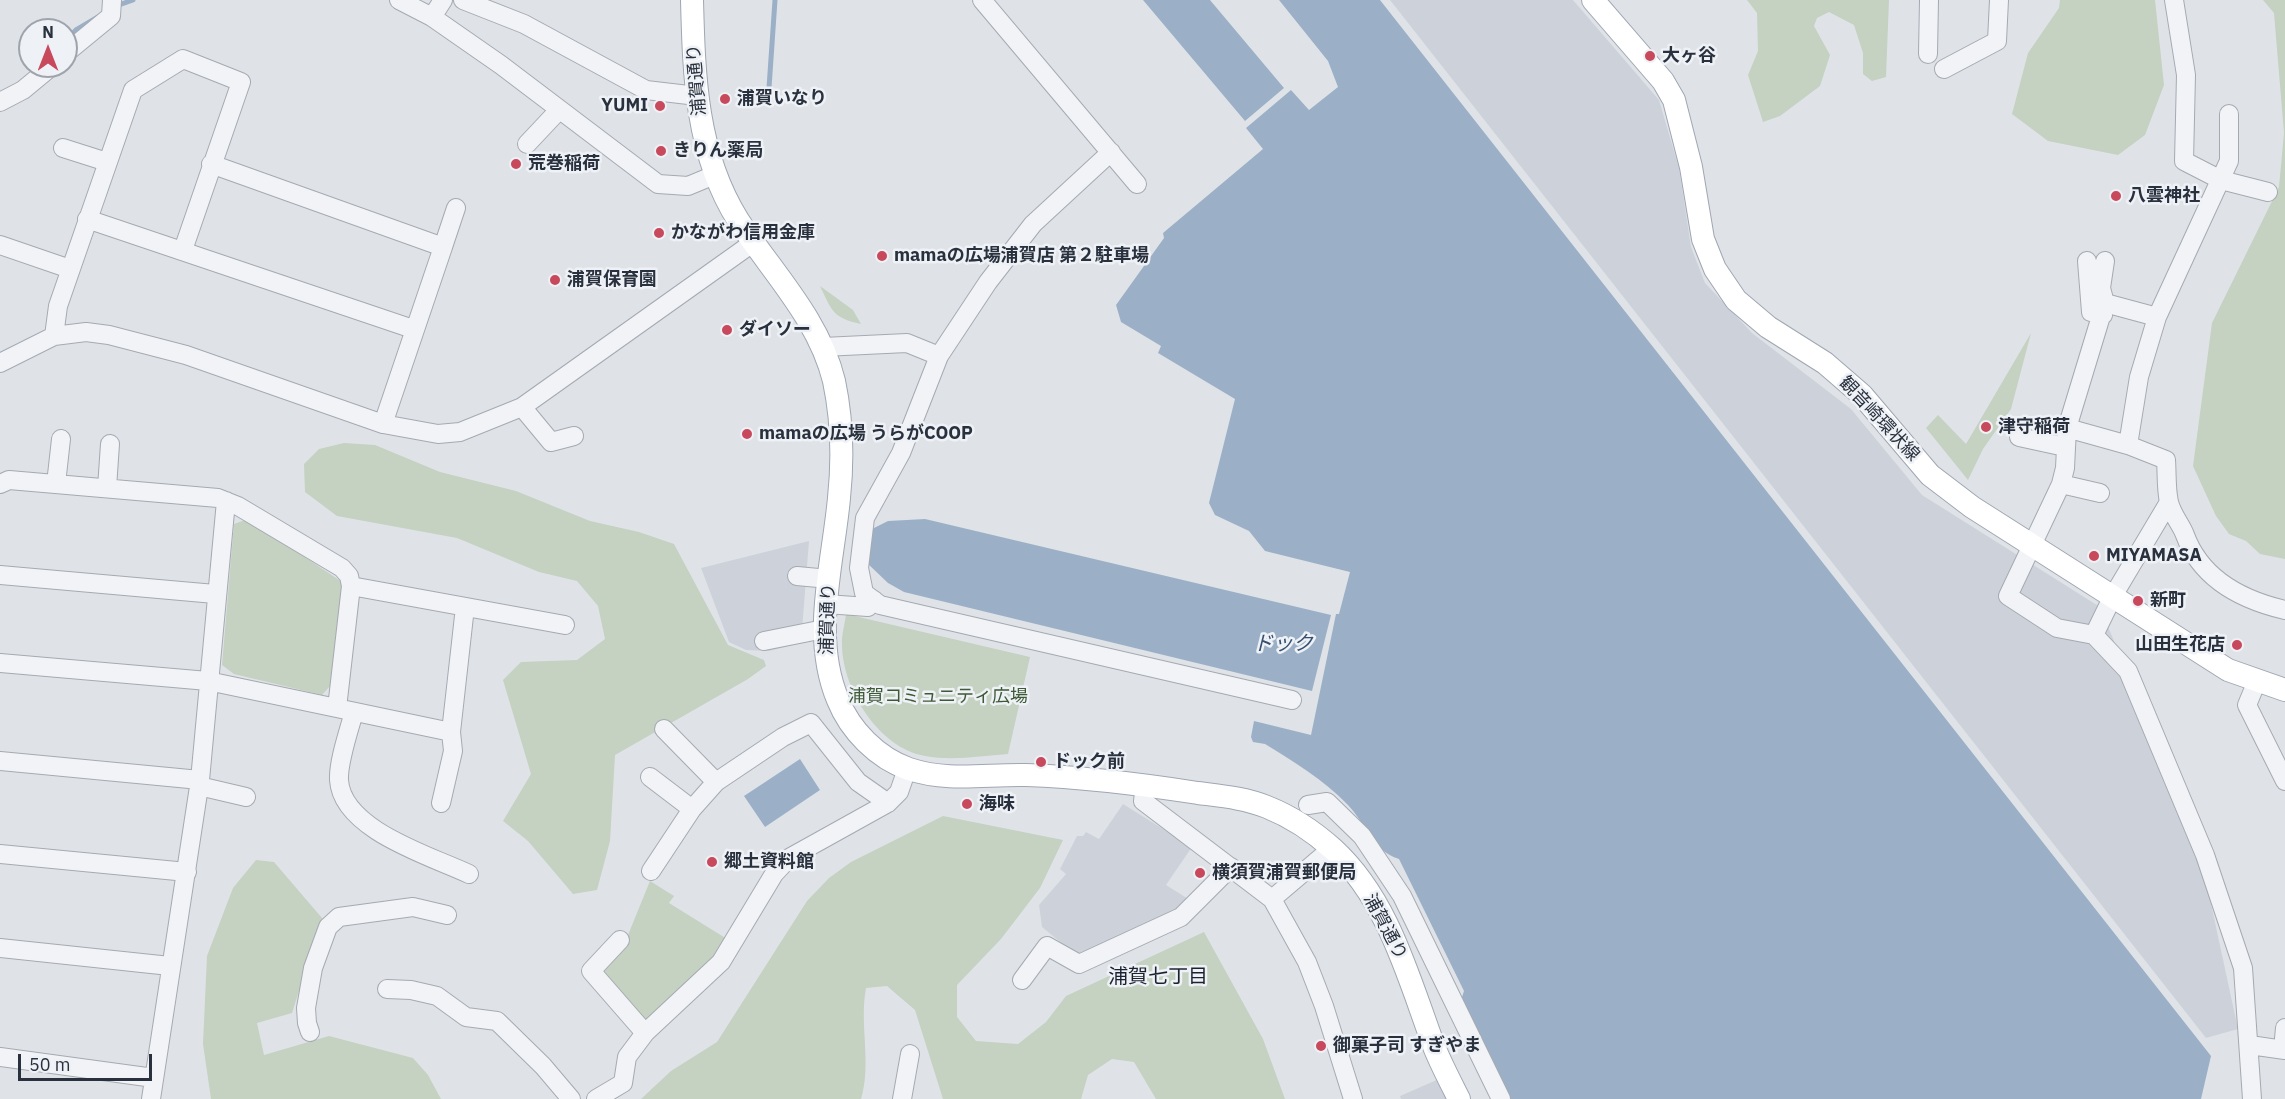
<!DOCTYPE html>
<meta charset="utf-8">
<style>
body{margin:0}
#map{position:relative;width:2285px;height:1099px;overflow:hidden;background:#dfe3e8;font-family:"IBM Plex Sans",sans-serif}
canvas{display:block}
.north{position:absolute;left:18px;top:18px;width:60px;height:60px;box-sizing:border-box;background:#eef1f5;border:2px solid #9fa4ac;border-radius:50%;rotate:0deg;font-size:16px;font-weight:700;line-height:24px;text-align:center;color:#29313e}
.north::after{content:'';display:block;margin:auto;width:21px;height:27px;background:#c8485c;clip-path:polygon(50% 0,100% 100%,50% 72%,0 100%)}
.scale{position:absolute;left:18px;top:1054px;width:134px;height:27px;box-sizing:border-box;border:3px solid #29313e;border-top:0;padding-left:8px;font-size:18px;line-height:21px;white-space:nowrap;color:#29313e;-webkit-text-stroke:4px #eef1f5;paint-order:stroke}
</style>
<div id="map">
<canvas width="2285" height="1099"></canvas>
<div class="north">N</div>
<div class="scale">50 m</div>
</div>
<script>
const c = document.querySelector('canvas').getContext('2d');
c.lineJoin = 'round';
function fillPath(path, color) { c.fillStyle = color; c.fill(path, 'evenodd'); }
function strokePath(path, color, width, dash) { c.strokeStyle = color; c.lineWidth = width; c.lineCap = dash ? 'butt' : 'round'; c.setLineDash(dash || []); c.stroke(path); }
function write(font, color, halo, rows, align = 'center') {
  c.font = font + ' "IBM Plex Sans","Noto Sans JP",sans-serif'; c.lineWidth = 5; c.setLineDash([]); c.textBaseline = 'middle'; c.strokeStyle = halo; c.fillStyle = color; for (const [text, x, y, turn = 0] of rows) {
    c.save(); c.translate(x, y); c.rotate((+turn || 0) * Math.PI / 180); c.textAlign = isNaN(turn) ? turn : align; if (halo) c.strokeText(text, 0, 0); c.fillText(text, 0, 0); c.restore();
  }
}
const built = new Path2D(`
 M1390,0H1573L1659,100L1679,168L1691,247L1705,283L1752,333L1851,409L1922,495L2100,607L2199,848L2238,1029L2206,1038Z
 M809,541L801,643L769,651L746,650L729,642L701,568Z
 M1123,804L1192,847L1166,885L1190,900L1175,915L1113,942L1075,954L1042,927L1039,905L1066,874L1060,869L1077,836H1083L1086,832L1099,839Z
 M1439,1079L1449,1099H1401L1400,1096Z`);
const green = new Path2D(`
 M1747,0H1889L1886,77L1872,81L1863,74V53L1854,25L1829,12L1817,18L1814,26L1830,55L1820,86L1780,116L1763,122L1748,75L1758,51L1757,13Z
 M2060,0H2155L2164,85L2145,135L2118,155L2048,141L2012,114L2028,53L2059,8Z
 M2263,0H2285V559L2260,554L2246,541L2229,534L2216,516L2193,466L2212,323L2279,187L2284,133L2274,13Z
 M820,286L853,310L861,324C833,318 832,311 820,286Z
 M2031,333L2011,409L1983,449L1968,480L1926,428L1938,415L1966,444Z
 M344,443L375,445L440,472L516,491L590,521L639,532L674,544L728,645L764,660L766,666L748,679L615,755L610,841L597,890L573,894L528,841L503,821L531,774L503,680L521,662L577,660L605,639L598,606L577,581L539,572L457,538L337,516L305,492L304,464L319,449Z
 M248,519L342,582L330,686L322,695L234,674L222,665L234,524Z
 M846,614L1030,657L1008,754C981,756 952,761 925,756C879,748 843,690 842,646C841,636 845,624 846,614Z
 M943,816L1063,840L1040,888L1001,939L957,985V1017L976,1041L1018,1044L1046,1022L1066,996L1204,932L1263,1039L1285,1099H1156L1134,1062L1112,1059L1088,1075L1081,1099H943L915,1010L887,986L866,988C859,1025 872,1063 861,1099H641L671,1071L717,1042L807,901L829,878L851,862Z
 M256,860L274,862L322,918L292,1013L257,1023L264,1055L329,1036L413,1058L428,1075L441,1099H211L203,1044L207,956L233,888Z
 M650,881L674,896L669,903L727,939L721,951L653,1019H643L602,974L604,962L628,935Z`);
const water = new Path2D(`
 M1143,0H1210L1284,88L1245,121Z
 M1279,0H1380L2211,1056L2201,1099H1507L1460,1003L1464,991L1399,859C1372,851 1366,823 1347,804C1324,780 1293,761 1265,744L1253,742L1251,737L1254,721L1311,735L1336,614H1339L1350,572L1265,551L1249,531L1215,515L1209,503L1235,399L1158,353L1161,346L1121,322L1116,305L1164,238L1163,233L1263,149L1246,128L1291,90L1309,110L1338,87L1328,61Z
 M925,519L1331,615L1312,691L904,592L888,583L867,563L872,529L888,521Z
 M800,759L820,790L765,827L744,796Z`);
const stream = new Path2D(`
 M116,6L133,0
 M66,41L76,30L98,17
 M769,88L775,0`);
const minor = new Path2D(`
 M399,0L432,17L501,65L658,184L688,186L717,174
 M463,0L524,24L646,90L697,96
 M982,0L1137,184
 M2174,0L2186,75L2184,161L2221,180L2268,192
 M432,17L443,0
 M66,53L111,16L112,0
 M1928,54L1929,0
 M1944,69L1997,41L1999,0
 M0,102L23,90L52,66
 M527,144L559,110
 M63,148L107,162
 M1111,152L1033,224L988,282L939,356L901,453L865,518L859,568L864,593L880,605L1292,700
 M211,164L443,247L383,424
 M87,219L413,329
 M0,245L70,269
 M443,247L456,208
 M2087,261L2091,312L2103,315
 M2105,303L2101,288L2105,261
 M54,336L58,306L133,90L183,59L241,82L183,250
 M823,347L907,343L939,356
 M0,363L54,336L86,332L109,335L186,355L383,424L438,434L460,432L522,407L754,242
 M522,407L551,442L574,436
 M2067,428L2128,445L2166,460C2167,474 2166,489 2169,502C2172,515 2181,524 2185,535C2201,579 2242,600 2285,610
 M2019,437L2065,447
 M2128,445L2139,377L2157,317L2229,161V114
 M0,484L9,480L218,498L238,506L342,568L349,576L351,586L565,625
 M56,484L61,439
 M2061,484L2100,493
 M107,488L110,444
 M2169,502L2113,596L2094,635L2128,671L2205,855L2243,968L2252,1099
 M0,575L215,594
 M797,576L829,579
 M826,604L868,607L874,600
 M2094,635L2057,628L2008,596L2061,484L2065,468L2067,428L2105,303L2157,317
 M764,641L824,629
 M0,663L208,681L451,732L465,607
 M2257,681L2247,705L2285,781
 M337,708L351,586
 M354,712C349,730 338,762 339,780C342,830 431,856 469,874
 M664,729L716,782
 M0,761L200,780
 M650,777L692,809
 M1145,785L1143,801L1272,899L1307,962L1324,1006L1353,1099
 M199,786L246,797
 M441,803L453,751L451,732
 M1308,805L1327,802L1362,836L1402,896L1501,1099
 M0,854L187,872
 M651,871L692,809L716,782L783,737L811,723L858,782L888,803
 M1272,899L1332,848
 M620,940L591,971L645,1033
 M0,948L170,966
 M1022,980L1047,946L1079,964L1181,917L1231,867
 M387,989L411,990L437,996L466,1017L497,1021L543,1066L571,1099
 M310,1032L307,1023L306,1008L313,968L328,927L339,917L413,907L447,915
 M2250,1045L2285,1050
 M2283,1049L2285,1028
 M0,1057L154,1078
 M151,1099L200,780L226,501
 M596,1099L623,1083L627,1057L645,1033L721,962L774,874L789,858L888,803L899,792L907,769
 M902,1099L910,1054`);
const major = new Path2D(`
 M692,0C694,76 696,153 738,220C772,272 819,319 834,381C842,419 843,460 839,498C833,564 811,636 838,700C850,730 877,758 909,769C948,782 986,774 1026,775C1084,777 1140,784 1198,793C1221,796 1245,798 1267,807C1292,817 1313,831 1333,849C1389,900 1409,980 1435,1049C1442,1066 1451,1083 1459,1099
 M1593,0L1663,81L1674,100L1691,167L1703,239L1715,269L1736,300L1768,327L1825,363L1862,395L1930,475L1972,507L2228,670L2285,690`);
const markers = [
 [1650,56,6,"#c8485c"],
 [725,99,6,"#c8485c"],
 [660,106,6,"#c8485c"],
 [661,151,6,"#c8485c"],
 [516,164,6,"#c8485c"],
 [2116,196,6,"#c8485c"],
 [659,233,6,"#c8485c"],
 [882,256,6,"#c8485c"],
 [555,280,6,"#c8485c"],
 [727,330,6,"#c8485c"],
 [1986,427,6,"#c8485c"],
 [747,434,6,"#c8485c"],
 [2094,556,6,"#c8485c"],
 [2138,601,6,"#c8485c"],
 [2237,645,6,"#c8485c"],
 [1041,762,6,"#c8485c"],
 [967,804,6,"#c8485c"],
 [712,862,6,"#c8485c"],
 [1200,873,6,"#c8485c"],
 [1321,1046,6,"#c8485c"]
];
const poiNames = [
 ["大ヶ谷",1662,56],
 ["浦賀いなり",737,99],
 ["YUMI",648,106,"right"],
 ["きりん薬局",673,151],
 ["荒巻稲荷",528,164],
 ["八雲神社",2128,196],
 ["かながわ信用金庫",671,233],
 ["mamaの広場浦賀店 第２駐車場",894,256],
 ["浦賀保育園",567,280],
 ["ダイソー",739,330],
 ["津守稲荷",1998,427],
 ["mamaの広場 うらがCOOP",759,434],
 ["MIYAMASA",2106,556],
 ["新町",2150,601],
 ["山田生花店",2225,645,"right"],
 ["ドック前",1053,762],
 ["海味",979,804],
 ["郷土資料館",724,862],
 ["横須賀浦賀郵便局",1212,873],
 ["御菓子司 すぎやま",1333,1046]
];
const streetNames = [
 ["浦賀通り",697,80,-95],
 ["観音崎環状線",1879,419,47],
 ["浦賀通り",828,619,-88],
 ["浦賀通り",1385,927,62]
];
const parkNames = [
 ["浦賀コミュニティ広場",938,697]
];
const waterNames = [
 ["ドック",1283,644]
];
const neighbourhoodNames = [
 ["浦賀七丁目",1158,977]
];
fillPath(built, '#cdd2da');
fillPath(green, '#c5d1c1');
fillPath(water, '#9bb0c7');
strokePath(stream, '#9bb0c7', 5);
strokePath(minor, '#a5aab2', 20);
strokePath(major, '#9fa7b3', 24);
strokePath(minor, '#f2f3f6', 18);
strokePath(major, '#fff', 22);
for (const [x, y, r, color] of markers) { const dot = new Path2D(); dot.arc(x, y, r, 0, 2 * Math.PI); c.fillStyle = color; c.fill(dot); strokePath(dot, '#eef1f5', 2); }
write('bold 18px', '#29313e', '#eef1f5', poiNames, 'left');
write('18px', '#29313e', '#eef1f5', streetNames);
write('18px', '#3d5936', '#eef1f5', parkNames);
write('italic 20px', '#344f70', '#eef1f5', waterNames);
write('20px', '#1b222f', '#eef1f5', neighbourhoodNames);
</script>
